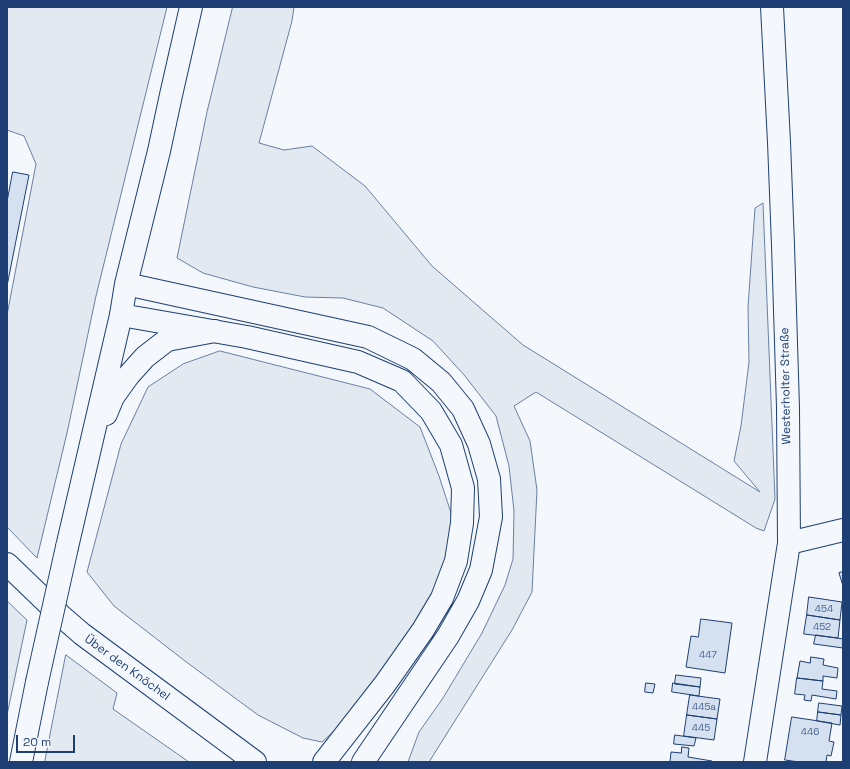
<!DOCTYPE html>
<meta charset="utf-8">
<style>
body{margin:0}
#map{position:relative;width:850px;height:769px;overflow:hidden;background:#f4f7fb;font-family:"Space Grotesk",sans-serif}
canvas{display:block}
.frame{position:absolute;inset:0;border:8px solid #1d3f73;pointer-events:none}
.scale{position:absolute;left:16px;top:735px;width:59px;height:18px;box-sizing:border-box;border:2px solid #1d3f73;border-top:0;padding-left:5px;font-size:12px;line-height:14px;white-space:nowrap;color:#1d3f73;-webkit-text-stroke:3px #f4f7fb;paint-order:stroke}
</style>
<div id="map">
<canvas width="850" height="769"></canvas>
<div class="frame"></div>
<div class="scale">20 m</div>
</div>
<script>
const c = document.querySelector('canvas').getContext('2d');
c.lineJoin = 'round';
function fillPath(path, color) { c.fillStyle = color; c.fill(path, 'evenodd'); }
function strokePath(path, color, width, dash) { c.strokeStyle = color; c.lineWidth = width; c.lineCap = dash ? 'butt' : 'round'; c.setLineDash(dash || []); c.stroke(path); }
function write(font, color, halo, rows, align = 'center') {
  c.font = font + ' "Space Grotesk",sans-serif'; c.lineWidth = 3; c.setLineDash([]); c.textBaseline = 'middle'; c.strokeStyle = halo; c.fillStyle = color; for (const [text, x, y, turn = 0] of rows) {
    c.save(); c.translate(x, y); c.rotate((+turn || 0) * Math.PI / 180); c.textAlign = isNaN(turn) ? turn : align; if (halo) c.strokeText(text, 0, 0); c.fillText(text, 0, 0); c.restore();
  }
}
const green = new Path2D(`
 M7,7H167L96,296L67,433L37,558L7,527V315L36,164L24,136L7,130Z
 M233,7H294L292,21L259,143L284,150L312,146L365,186L432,266L523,345L760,492L734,461L741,426L749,362L748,307L755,208L763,203L775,499L764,531L756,528L536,392L514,406L530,441L537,490L532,592L512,630L429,762H408L419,732L443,698L482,633L505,585L513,559L514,511L509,466L496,416L465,376L433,341L383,308L343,298L305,297L253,287L203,273L177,258L207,112Z
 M220,351L370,389L420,427L439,476L452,516L449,548L440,585L420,620L357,710L322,742L303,738L258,715L185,661L114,606L87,572L121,444L148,387L183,364Z
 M7,601L27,620L7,715Z
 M66,655L117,693L113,709L189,762H45Z`);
const building = new Path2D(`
 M13,172L29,175L7,286V202Z
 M843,572V586L839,573Z
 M809,597L842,602L840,620L807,615Z
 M807,615L840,620L838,638L804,634Z
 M701,619L732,623L725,673L686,667L691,636L698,637Z
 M816,635L843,639V648L814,644Z
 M811,657L824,659L823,665L838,668L837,678L823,676V681L797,678L800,661L810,663Z
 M676,675L701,678L700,687L675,684Z
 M797,678L823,681L822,689L837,691L836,699L812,695L811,701L804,700L805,695L795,694Z
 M646,683L655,684L653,693L645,692Z
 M673,683L700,687L699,696L672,692Z
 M690,695L720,699L717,719L687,715Z
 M819,703L842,706L841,715L818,712Z
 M818,712L841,715L840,725L817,721Z
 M687,715L717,719L714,740L684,736Z
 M792,717L832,723L829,741L834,742L831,756L827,755L826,762H799L785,760Z
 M675,735L696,738L694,746L674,744Z
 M682,747L689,748L688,757L712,761L711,762H670L671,752L681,753Z`);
const minor = new Path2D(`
 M789,543L843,530
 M755,762L789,543L788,408L783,245L779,142L772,7`);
const major = new Path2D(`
 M191,7L171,95L159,151L126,284L121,315L247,337L358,362L402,381L431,411L451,445L463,488L462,523L456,561L442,598L423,630L385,684L324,762
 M126,284L368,337L413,359L441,382L463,409L479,444L489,479L491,517L481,570L468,601L448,636L363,762
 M7,564L60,615L82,634L255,762`);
const highway = new Path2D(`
 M106,414L113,397L128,376L145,357L167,340L215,331
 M67,547L121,315
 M21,762L37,682`);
const highwayBridge = new Path2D(`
 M37,682L67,547`);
const numberNames = [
 ["454",824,609],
 ["452",822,627],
 ["447",708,655],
 ["445a",704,707],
 ["445",701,728],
 ["446",810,732]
];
const streetNames = [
 ["Westerholter Straße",786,386,-91],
 ["Über den Knöchel",127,668,36]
];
fillPath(green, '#e3e9f0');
strokePath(green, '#687fa3', 1);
fillPath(building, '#d5e0f0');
strokePath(building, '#1d3f73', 1);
strokePath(minor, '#1d3f73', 24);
strokePath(major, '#1d3f73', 24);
strokePath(highway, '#1d3f73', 24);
strokePath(minor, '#f4f7fb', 22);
strokePath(major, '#f4f7fb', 22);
strokePath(highway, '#f4f7fb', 22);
strokePath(highwayBridge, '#1d3f73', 24, []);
strokePath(highwayBridge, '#f4f7fb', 22);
write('10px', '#4b6792', null, numberNames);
write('12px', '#1d3f73', '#f4f7fb', streetNames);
</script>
